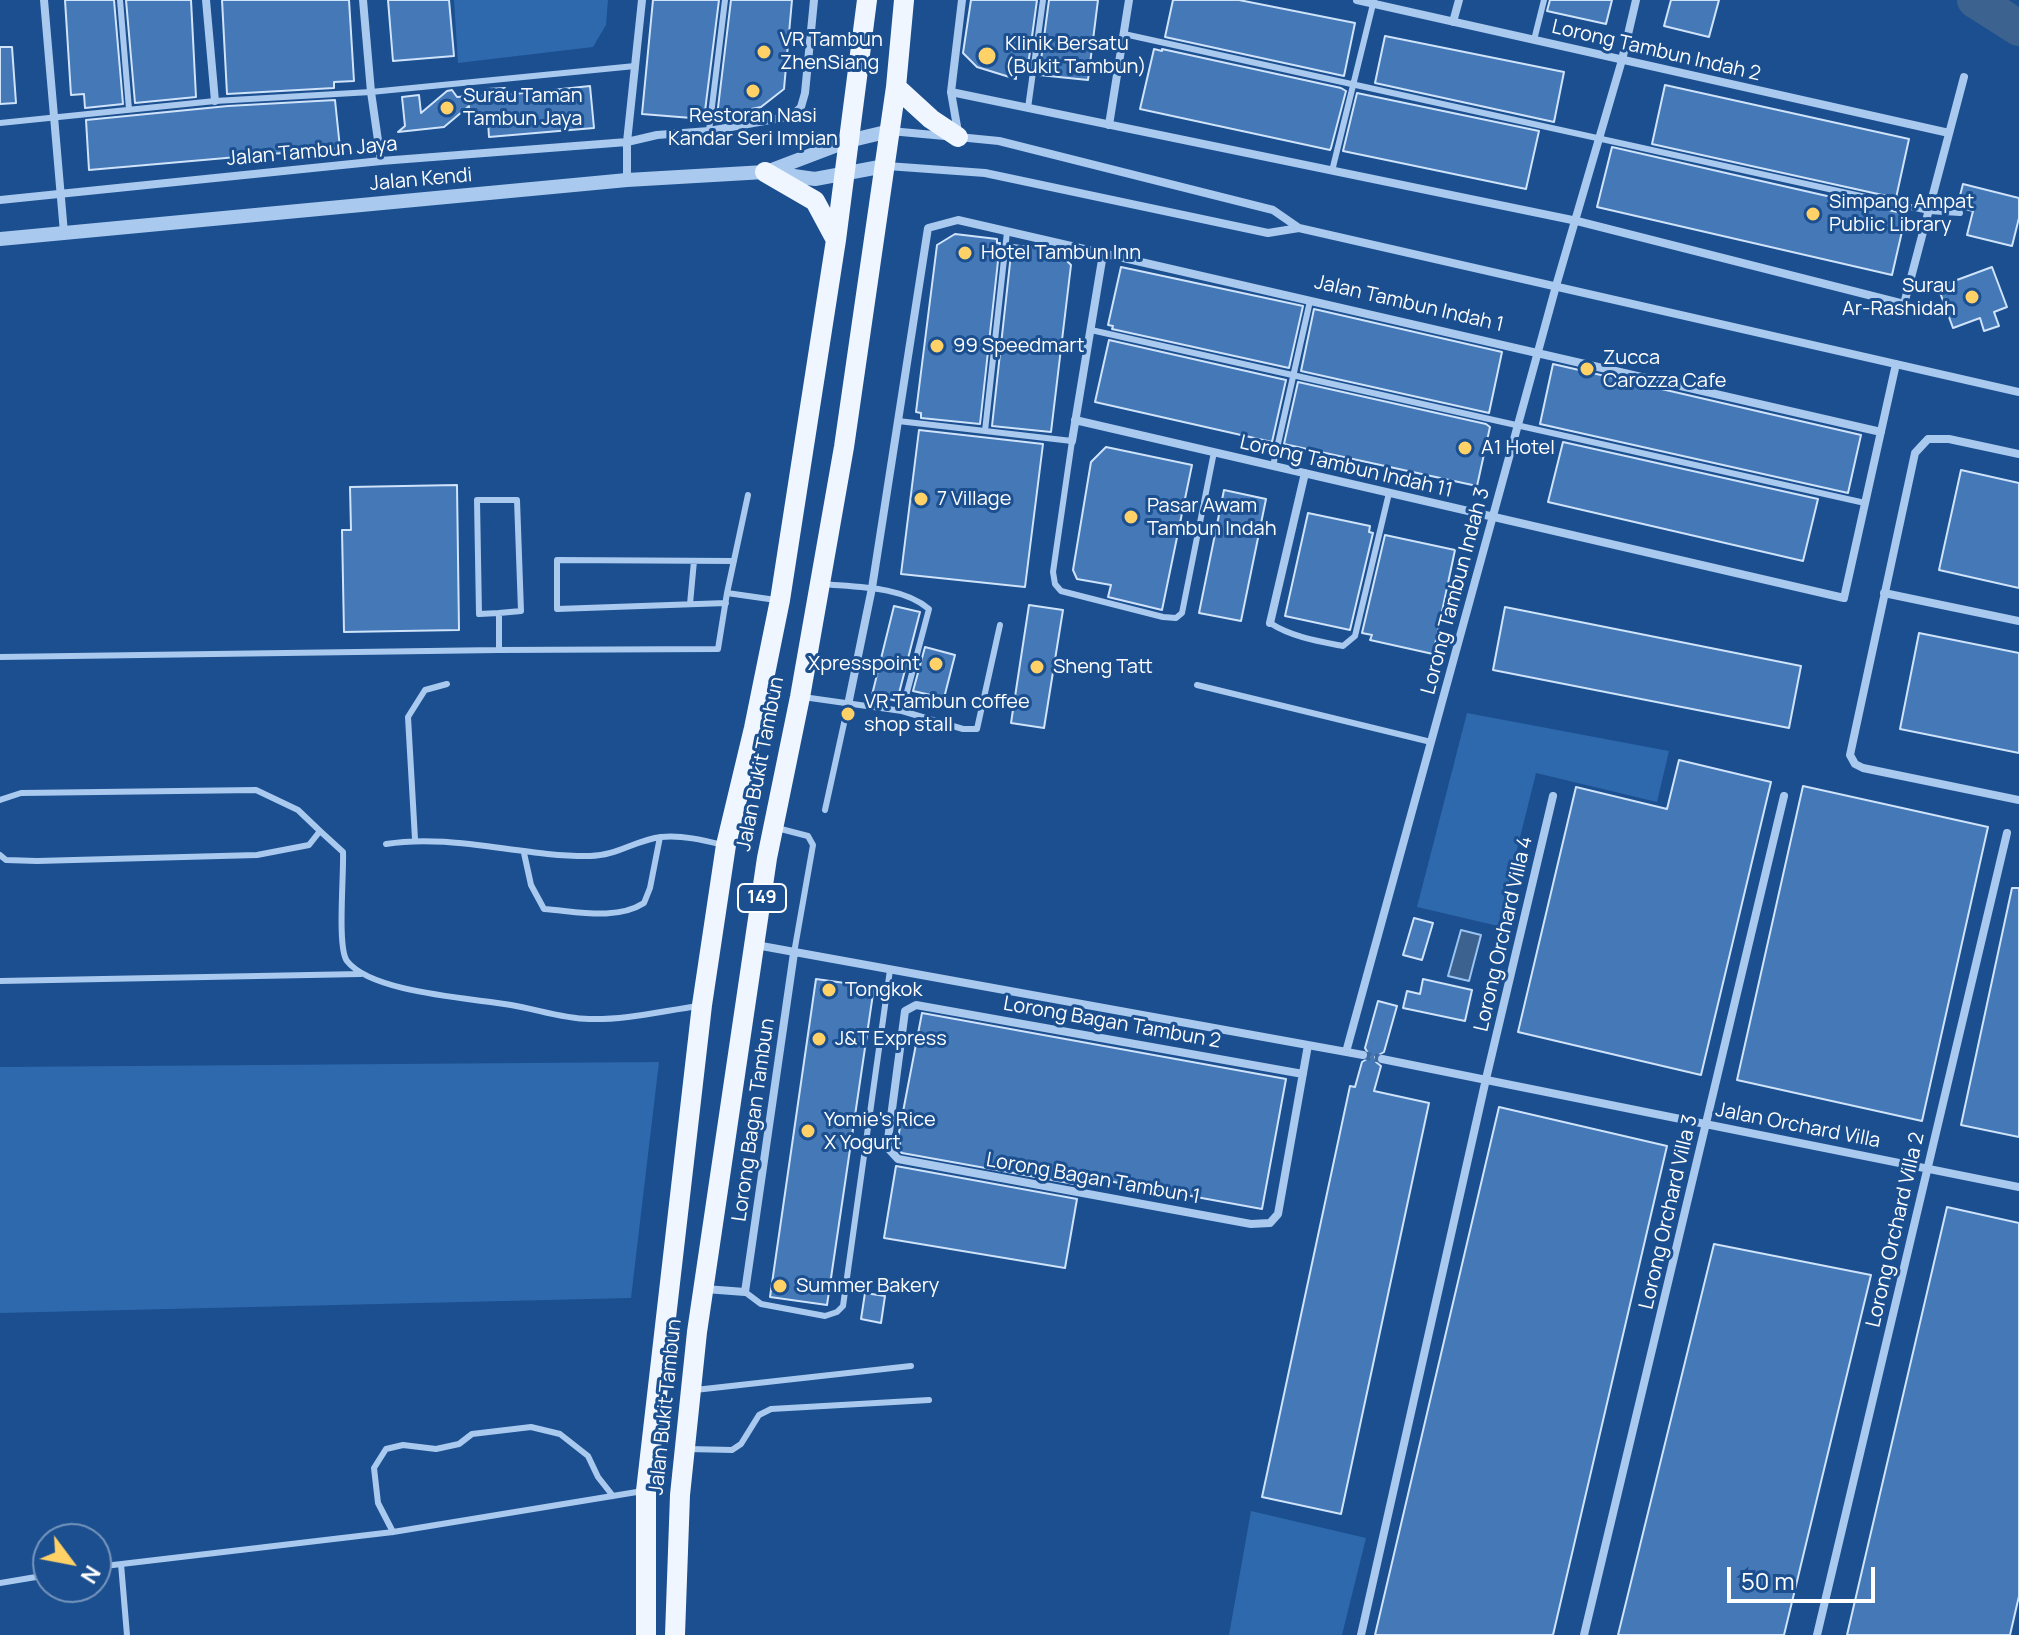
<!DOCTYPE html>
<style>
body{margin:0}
#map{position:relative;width:2019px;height:1635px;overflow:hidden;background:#1b4f8f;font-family:Manrope,sans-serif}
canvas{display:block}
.north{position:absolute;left:32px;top:1523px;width:80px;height:80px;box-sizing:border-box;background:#1b4f8f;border:2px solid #7695bc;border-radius:50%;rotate:122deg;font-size:22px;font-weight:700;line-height:32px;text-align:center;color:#fff}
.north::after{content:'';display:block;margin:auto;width:28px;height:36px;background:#ffd166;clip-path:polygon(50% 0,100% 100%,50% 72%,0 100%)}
.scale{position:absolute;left:1727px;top:1567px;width:148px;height:36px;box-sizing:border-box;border:4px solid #fff;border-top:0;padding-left:10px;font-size:24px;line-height:28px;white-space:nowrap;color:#fff;-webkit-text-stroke:6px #1b4f8f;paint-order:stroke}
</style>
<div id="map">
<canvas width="2019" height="1635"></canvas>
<div class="north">N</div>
<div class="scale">50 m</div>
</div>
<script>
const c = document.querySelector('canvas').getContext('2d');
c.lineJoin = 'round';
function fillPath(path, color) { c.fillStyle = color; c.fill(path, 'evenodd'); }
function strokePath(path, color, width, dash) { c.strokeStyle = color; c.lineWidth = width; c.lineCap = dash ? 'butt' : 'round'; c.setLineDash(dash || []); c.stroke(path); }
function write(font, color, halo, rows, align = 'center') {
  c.font = font + ' Manrope,sans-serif'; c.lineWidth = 6; c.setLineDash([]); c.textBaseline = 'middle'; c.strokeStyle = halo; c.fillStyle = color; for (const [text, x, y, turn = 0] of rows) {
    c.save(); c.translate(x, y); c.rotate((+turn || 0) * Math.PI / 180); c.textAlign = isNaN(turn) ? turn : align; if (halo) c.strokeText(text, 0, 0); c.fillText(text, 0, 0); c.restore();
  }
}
const green = new Path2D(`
 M454,0H608L606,25L593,47L458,63Z
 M1467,713L1669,751L1657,802L1536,773L1498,926L1417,907Z
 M659,1062L631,1298L0,1313V1067Z
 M1251,1511L1366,1538L1342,1635H1229Z`);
const water = new Path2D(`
 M1461,930L1481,935L1469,981L1448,976Z`);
const river = new Path2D(`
 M1975,0L2019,28`);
const building = new Path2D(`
 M65,0H114L123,104L85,108L84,94L71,95Z
 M126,0H191L196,97L135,103Z
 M222,0H349L354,81L334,82V88L227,94Z
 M388,0H449L454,56L393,61Z
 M653,0H719L704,119L642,114Z
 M731,0H792L784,89L761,107L717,116Z
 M971,0H1037L1027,73L1016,72V79L977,67L963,53Z
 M1049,0H1098L1088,80L1039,75Z
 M1173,0H1239L1355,23L1344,76L1165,37Z
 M1550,0H1612L1606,24L1547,11Z
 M1671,0H1719L1709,37L1664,26Z
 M1385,36L1564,72L1554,122L1375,83Z
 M0,47H12L16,103L0,104Z
 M1154,49L1162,51V49L1341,88L1346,91L1331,148L1330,150L1140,109Z
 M1665,85L1909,139L1896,198L1652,144Z
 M590,86L594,128L489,137L488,121L470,122L469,106L444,127L398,132L405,126L402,97L419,95L421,113L447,91L452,90L457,97L488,95V89L505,88V95Z
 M1357,93L1539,131L1526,189L1343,151Z
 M335,100L340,148L89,170L86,120L228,106Z
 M1612,147L1906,214L1892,275L1597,207Z
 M1963,184L2019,198V218L2012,246L1967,235L1973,211L1957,207Z
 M955,234L997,239V243H1000L980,424L921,418V413L916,412L937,245Z
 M1012,245L1056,250L1071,265L1051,432L992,426Z
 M1121,267L1303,306L1289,368L1112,329L1113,326L1108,325Z
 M1992,267L2007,307L1994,312L1999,326L1984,331L1980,318L1953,328L1938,287Z
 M1314,309L1502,352L1489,413L1301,371Z
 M1109,340L1286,380L1272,442L1095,402Z
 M1553,364L1861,435L1848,493L1540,424Z
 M1298,382L1486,424L1490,427L1477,486L1284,444Z
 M919,430L1043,444L1025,587L901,574Z
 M1563,442L1818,499L1803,561L1548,502Z
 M1106,447L1192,465L1162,610L1108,597L1111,585L1077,579L1073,570L1091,462Z
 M1961,470L2019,483V588L1939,570Z
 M457,485L459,630L344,632L342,530H351L350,487Z
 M1224,490L1266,499L1241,621L1199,613Z
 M1308,513L1370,526L1369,532L1373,533L1350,630L1285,616Z
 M1385,535L1455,550L1433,654L1370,640L1372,635L1362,633Z
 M1029,605L1063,610L1044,728L1011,723Z
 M894,606L920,612L897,701L872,695Z
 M1505,607L1801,666L1789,728L1493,670Z
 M1919,633L2019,653V753L1900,729Z
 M925,647L955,655L944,698L913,691Z
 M1679,760L1771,782L1701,1075L1518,1032L1576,787L1667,809Z
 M1803,786L1988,827L1922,1121L1737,1080Z
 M2012,888H2019V1137L1961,1125Z
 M1414,918L1433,923L1422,960L1403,955Z
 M816,979L874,987L827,1305L770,1297Z
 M1423,979L1472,990L1465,1021L1403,1008L1407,991L1420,994Z
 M1378,1001L1397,1006L1384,1052L1375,1057L1376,1062L1381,1066L1374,1091L1429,1103L1341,1514L1262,1497L1350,1086L1355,1087L1362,1062L1370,1057L1365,1048Z
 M922,1013L1286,1079L1262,1209L1081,1176L1080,1185L902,1153L899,1150L900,1143H897Z
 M1499,1107L1667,1146L1553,1635H1375Z
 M896,1166L1077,1199L1065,1268L884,1238Z
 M1947,1207L2019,1223V1596L2010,1635H1847Z
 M1714,1244L1871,1275L1784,1635H1618Z
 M865,1293L885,1296L881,1323L861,1319Z`);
const minorTunnel = new Path2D(`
 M1363,1055L1382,1059`);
const service = new Path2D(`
 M120,0L129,109
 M1124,34L1929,211L1960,213
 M1534,40L1544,0
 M1028,108L1043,0
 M0,123L215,101L371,92L635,66
 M709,131L725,0
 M1332,171L1374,0
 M1091,330L1865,503
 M898,421L1072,441L1053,572L1055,584L1061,591L1163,617L1176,618L1182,613L1214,452
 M985,431L1007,232
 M1273,466L1310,301
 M727,593L748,495
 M726,603L557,609V560L734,561
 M690,604L694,561
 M499,613L479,614L477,500H517L521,611L499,613V650L718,649L727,593L776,600
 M1270,623C1292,637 1317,641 1343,646L1355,636L1389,493
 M0,657L499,650
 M1197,685L1431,742
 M803,697L902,711L929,609C902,586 856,587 822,584
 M902,711L963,729H977L1000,625
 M0,800L21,793L256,790L298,810L320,831L309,845L257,855L37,861L6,860L0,855
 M825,810L848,705
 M777,828L808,836L813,845L794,953
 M320,831L343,852C344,875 337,948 347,961C372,993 471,998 511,1005C536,1009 563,1019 589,1019C626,1020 662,1011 699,1006
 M415,839L408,717L425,690L447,684
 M386,844C451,833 523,857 590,856C616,856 636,840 661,837C682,835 703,840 723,845
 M524,853L531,885L544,909C575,911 616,921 644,903L650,888L660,837
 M0,981L361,974
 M745,1292L761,1304L825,1316L837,1312L843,1306L890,970
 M695,1390L911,1366
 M688,1449L732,1450L741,1444L759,1415L771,1409L929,1400
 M393,1532L378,1503L374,1468L386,1449L403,1445L436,1449L459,1444L472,1434L531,1427L560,1434L588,1456L598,1477L613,1496
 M121,1564L127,1635
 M96,1567L393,1532L643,1491
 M0,1583L48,1575`);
const minor = new Path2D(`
 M44,0L64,233
 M206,0L215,101
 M363,0L371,92L381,161
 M1357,0L1949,133
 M1453,22L1459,0
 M951,92L1577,221L1904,304L1964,77
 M1109,125L1129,0
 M890,131L945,136
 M958,132L951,92L962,0
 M958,137L999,141L1273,210L1299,228L2019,392
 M887,166L985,173L1268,233L1299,228
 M627,180V142L642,0
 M0,200L381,161L627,142L657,135L709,131L792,116L801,107L805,93L814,0
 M1075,420L1844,598L1896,364
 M1072,441L1103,254
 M2019,454L1949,439H1928L1915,453L1850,755L1855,764L1863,768L2019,800
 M1884,593L2019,621
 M1270,623L1305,473
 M848,705L872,588L928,228L958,220L1881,432
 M756,945L1363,1055
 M1346,1052L1556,286L1622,60L1636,0
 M1382,1059L2019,1187
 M1303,1074L916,1005L905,1011L887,1147L898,1159L1251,1224L1270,1223L1278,1214L1308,1045
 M705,1289L745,1292L794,953
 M1361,1635L1486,1079L1553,796
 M1584,1635L1784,796
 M1817,1635L2007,833`);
const tertiary = new Path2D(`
 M769,171L848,141L890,131
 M0,239L627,180L765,172L815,179L885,166`);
const primary = new Path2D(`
 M896,87L931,119L958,137
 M765,172L815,201L836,240
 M646,1635V1491L702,1005L726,845L754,728L780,600L836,240L867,0
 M675,1635L680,1495L697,1332L767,858L800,697L844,447L896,87L904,0`);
const markers = [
 [764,52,8,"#ffd166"],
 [987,56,10,"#ffd166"],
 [753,91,8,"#ffd166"],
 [447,108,8,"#ffd166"],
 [1813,214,8,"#ffd166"],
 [965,253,8,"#ffd166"],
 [1972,297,8,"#ffd166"],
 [937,346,8,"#ffd166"],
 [1587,369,8,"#ffd166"],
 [1465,448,8,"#ffd166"],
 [921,499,8,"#ffd166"],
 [1131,517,8,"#ffd166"],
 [936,664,8,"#ffd166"],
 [1037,667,8,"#ffd166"],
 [848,714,8,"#ffd166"],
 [829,990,8,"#ffd166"],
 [819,1039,8,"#ffd166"],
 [808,1131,8,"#ffd166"],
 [780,1286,8,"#ffd166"]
];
const shields = [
 [762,898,48]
];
const shieldNames = [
 ["149",762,898]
];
const poiNames = [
 ["VR Tambun",780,40],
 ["ZhenSiang",780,63],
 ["Klinik Bersatu",1005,44],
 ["(Bukit Tambun)",1005,67],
 ["Surau Taman",463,96],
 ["Tambun Jaya",463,119],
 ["Restoran Nasi",753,116,"center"],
 ["Kandar Seri Impian",753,139,"center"],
 ["Simpang Ampat",1829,202],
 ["Public Library",1829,225],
 ["Hotel Tambun Inn",981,253],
 ["Surau",1956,286,"right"],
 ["Ar-Rashidah",1956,309,"right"],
 ["99 Speedmart",953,346],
 ["Zucca",1603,358],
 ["Carozza Cafe",1603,381],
 ["A1 Hotel",1481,448],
 ["7 Village",937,499],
 ["Pasar Awam",1147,506],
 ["Tambun Indah",1147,529],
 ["Xpresspoint",920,664,"right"],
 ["Sheng Tatt",1053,667],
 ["VR Tambun coffee",864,702],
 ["shop stall",864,725],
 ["Tongkok",845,990],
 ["J&T Express",835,1039],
 ["Yomie's Rice",824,1120],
 ["X Yogurt",824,1143],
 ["Summer Bakery",796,1286]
];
const streetNames = [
 ["Lorong Tambun Indah 2",1656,51,13],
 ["Jalan Tambun Jaya",312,152,-5],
 ["Jalan Kendi",421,180,-5],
 ["Jalan Tambun Indah 1",1409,304,13],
 ["Lorong Tambun Indah 11",1346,467,13],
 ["Lorong Tambun Indah 3",1456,591,-75],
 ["Jalan Bukit Tambun",761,764,-79],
 ["Lorong Orchard Villa 4",1504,934,-77],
 ["Lorong Bagan Tambun 2",1112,1023,10],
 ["Lorong Bagan Tambun",754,1120,-82],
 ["Jalan Orchard Villa",1798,1126,11],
 ["Lorong Bagan Tambun 1",1093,1179,10],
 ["Lorong Orchard Villa 3",1669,1212,-77],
 ["Lorong Orchard Villa 2",1896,1230,-77],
 ["Jalan Bukit Tambun",666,1407,-84]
];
fillPath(green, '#2e69ad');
fillPath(water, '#3c6290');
strokePath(water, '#9cc4f0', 2);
strokePath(river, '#3c6290', 36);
fillPath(building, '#4478b7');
strokePath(building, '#cfe3fa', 2);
strokePath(minorTunnel, '#3d69a0', 8, [8, 4]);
strokePath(service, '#a9c9ee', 6);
strokePath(minor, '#a9c9ee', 8);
strokePath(tertiary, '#a9c9ee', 14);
strokePath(primary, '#f0f6ff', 20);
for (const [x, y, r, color] of markers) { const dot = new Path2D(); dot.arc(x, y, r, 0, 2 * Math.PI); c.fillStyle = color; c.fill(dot); strokePath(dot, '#1b4f8f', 3); }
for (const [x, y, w] of shields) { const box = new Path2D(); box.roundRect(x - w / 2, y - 14, w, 28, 6); c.fillStyle = '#1b4f8f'; c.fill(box); strokePath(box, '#fff', 2); }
write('bold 18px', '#fff', null, shieldNames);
write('20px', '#fff', '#1b4f8f', poiNames, 'left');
write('20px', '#fff', '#1b4f8f', streetNames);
</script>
